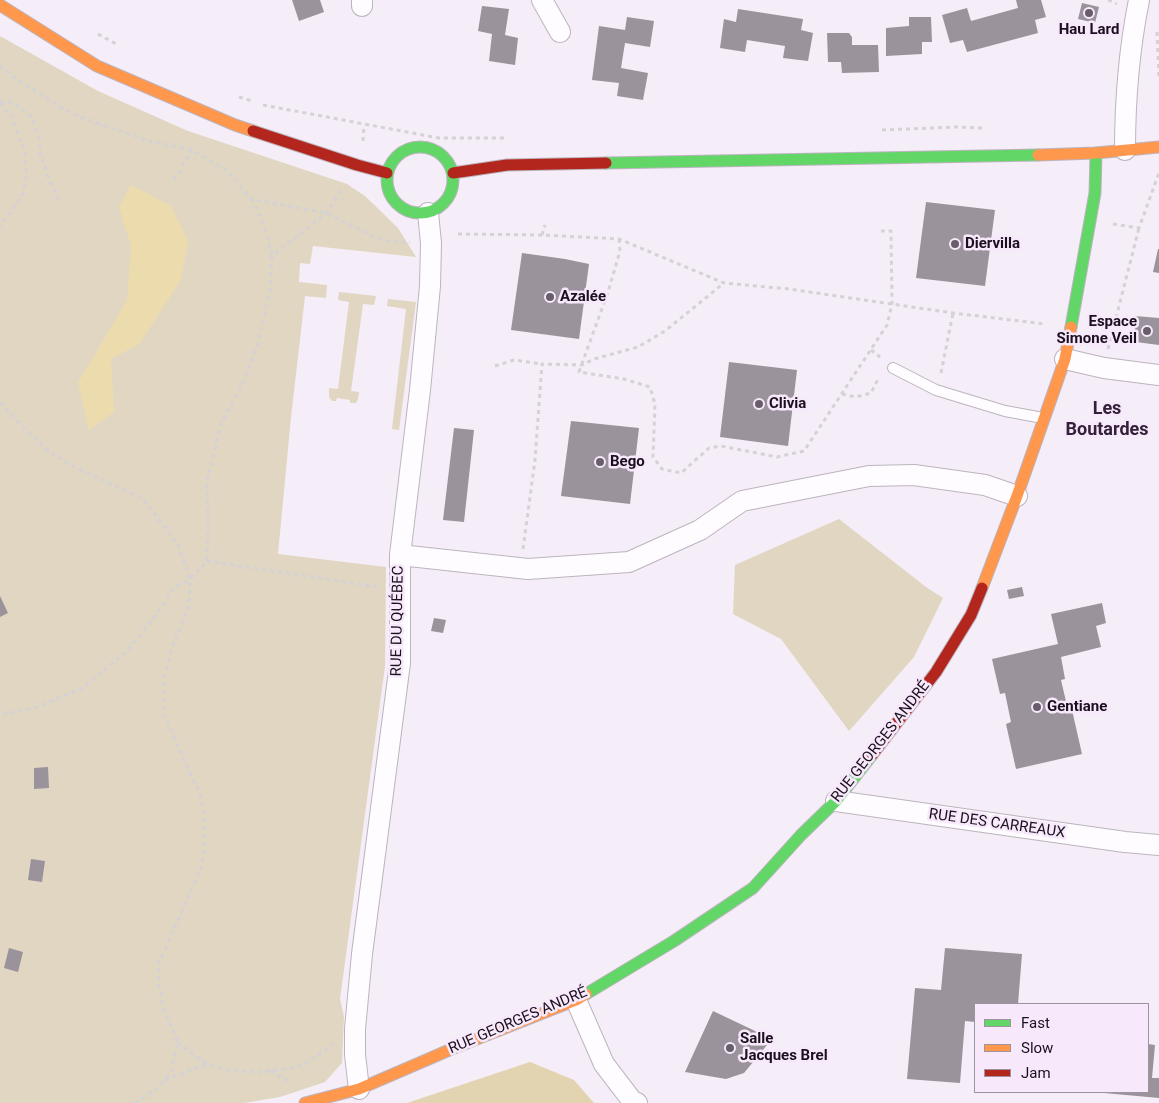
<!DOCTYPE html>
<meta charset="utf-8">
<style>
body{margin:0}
#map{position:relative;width:1159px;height:1103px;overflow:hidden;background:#f5edf7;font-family:Roboto,sans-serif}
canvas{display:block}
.legend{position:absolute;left:974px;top:1003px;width:175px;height:90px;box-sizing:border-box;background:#f7e9fb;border:1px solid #9f93a2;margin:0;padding:6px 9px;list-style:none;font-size:15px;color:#1a111c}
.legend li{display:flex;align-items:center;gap:10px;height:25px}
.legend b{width:25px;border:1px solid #9f93a2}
</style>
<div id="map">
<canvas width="1159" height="1103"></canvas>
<ul class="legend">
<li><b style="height:6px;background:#63d668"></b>Fast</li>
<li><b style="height:6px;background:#ff974d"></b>Slow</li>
<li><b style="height:6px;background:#b3261e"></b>Jam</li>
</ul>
</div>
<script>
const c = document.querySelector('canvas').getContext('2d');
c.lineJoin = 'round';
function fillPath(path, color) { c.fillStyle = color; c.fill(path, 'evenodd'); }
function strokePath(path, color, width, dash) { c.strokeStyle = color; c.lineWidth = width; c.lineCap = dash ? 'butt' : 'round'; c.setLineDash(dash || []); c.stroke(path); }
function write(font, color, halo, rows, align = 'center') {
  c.font = font + ' Roboto,sans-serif'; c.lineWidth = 5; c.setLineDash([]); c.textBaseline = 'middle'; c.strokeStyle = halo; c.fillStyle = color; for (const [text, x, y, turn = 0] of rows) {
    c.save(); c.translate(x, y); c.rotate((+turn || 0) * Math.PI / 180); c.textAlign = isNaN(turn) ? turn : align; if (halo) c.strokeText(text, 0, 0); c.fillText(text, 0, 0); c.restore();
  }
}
const green = new Path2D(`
 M0,36L98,91L188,131L347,184L365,196L398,228L416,257L313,246L310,264L300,263L299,282L327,285L326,298L305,296L291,417L278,554L386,567L385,666L340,999L344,1017L342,1063L325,1082L280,1097L244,1103H0Z
 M339,292L376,296L374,305L363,304L351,391L359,392L358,399L356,403H350V400L337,398L336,401H332L329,397V388L338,389L349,302L338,300Z
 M388,299L416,302L399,430L392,429L406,309L387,306Z
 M839,519L926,587L943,598L914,657L849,731L781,639L733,614L735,565Z`);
const forest = new Path2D(`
 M530,1062L574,1080L594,1103H407Z`);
const water = new Path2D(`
 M131,185L171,206L188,241L181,280L139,344L111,359L114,412L89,430L78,383L127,300L131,246L119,207Z`);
const building = new Path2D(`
 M292,0H320L324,12L299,21Z
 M1016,0H1041L1046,17L1035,20L1038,33L967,52L963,40L950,43L942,15L967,8L971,21L1018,8Z
 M1082,3L1099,7L1095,23L1078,19Z
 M482,6L509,9L505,35L518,38L515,65L489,61L492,34L478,31Z
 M738,9L803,19L801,30L813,33L808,61L783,58L785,46L747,40L745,52L720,48L724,19L736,22Z
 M627,17L654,21L650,47L625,43L621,68L648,73L643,100L617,96L619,83L592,80L599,26L625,30Z
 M909,17H931L932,42H922V54L886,56V28L909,26Z
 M827,33H849L852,37V45H878L879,72L842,73L841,62H828Z
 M926,202L995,210L985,286L916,278Z
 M1158,249H1159V273L1153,272Z
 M522,253L565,259L589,264L579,339L511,330Z
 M1135,316L1159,318V345L1136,342L1133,338L1136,323H1134Z
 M729,362L797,370L788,446L720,437Z
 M571,421L639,428L630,504L561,496Z
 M454,428L474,430L464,522L443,520Z
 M1022,587L1024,596L1009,599L1007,590Z
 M0,596L8,613L0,617Z
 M1102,603L1106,623L1096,626L1101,647L1061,657L1065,679L1061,680L1068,710H1072L1082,754L1016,769L1006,724L1011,722L1005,693L1000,694L992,659L1058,644L1051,614Z
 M434,618L446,620L443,633L431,631Z
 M48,767L49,788L34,789V768Z
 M31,859L45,861L42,882L28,880Z
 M9,948L23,952L18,972L4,968Z
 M945,948L1022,954L1018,1004H975V1022L965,1021L960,1083L907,1079L915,988L941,990Z
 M713,1011L772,1039L744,1073L726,1079L685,1072Z
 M1148,1044L1155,1045L1152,1078H1159V1098L1104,1093V1092H1148Z`);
const path = new Path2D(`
 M1108,0L1117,4
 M1157,32L1159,76
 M98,34L118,45
 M0,66L19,81L72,114L149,141L192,150L226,170L251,199L326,213L381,240L410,243
 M239,97L252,101
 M0,102L13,103L30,115L39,136L40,153L48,177L60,203
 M0,103L11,116L24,149L27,175L22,196L0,227
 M263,105L439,138H506
 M882,130L957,127L983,128
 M363,141L364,125
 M174,180L192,150
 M251,199C262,216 267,236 272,256
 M1113,224L1139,228L1159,173
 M458,234L542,235L619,239L724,283L789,289L953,313L1045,324
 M542,235L545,225
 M619,239L620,251L608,292L579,372L624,379L650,387L655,404L653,457L662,469L681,473L709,448L721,446L777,457L804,451L887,325L892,304L891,231H881
 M1108,349L1139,228
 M871,350L880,357
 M495,366L514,360L542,364
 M941,373L953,313
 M842,394L856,397L871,393L879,377
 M0,403L43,447L68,464L142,498L178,544L190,579L174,587L162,607L128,650L83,688L34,708L0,715
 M523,549L535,460L542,364L582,365L594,359L638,347L665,331L724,283
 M207,561L379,587
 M178,1042L203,1062L231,1071L259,1072L291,1068L307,1063L334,1044
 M270,1071L291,1083
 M165,1080L199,1067L209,1065
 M135,1103L158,1088L171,1072L178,1042L164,1010L159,986V963L201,868L204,850L205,832L204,813L200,794L186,764L165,717L164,678L172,648L189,606L190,579L207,561L208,530L207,482L221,424L241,387L258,344L270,290L272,256L326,213L343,188`);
const lane = new Path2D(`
 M893,368L936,390L1005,411L1043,418`);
const street = new Path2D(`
 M542,0L560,32
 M362,6V0
 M1125,150C1125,99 1129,50 1139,0
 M1065,359L1104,368L1159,375
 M400,555L528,569L629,562L700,530L742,501L869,476L914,475L985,485L1017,496
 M836,801L1125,842L1159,845
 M576,1000L604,1064L633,1102L637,1103
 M359,1089L355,1055V1029L362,954L400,663V555L420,390L430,286L431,243L428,213`);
const fast = new Path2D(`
 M387 180a33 33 0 1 1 66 0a33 33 0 1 1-66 0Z
 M606,163L1038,155
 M1071,327L1095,193L1096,153
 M586,994L674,941L753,888L801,835L836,801L872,755`);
const slow = new Path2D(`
 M0,5L97,66L235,125L253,131
 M1038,155L1096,153L1159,147
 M982,588L1017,496L1065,359L1071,327
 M305,1103L359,1089L454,1048L576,1000L586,994`);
const jam = new Path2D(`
 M253,131L357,165L387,173
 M453,173L507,165L606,163
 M872,755L936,672L971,615L982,588`);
const markers = [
 [1089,13,5,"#675e69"],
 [955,244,5,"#675e69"],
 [550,297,5,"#675e69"],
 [1147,331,5,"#675e69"],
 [759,404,5,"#675e69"],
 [600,462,5,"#675e69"],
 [1037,707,5,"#675e69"],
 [730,1048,5,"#675e69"]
];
const poiNames = [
 ["Hau Lard",1089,30,"center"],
 ["Diervilla",965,244],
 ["Azalée",560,297],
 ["Espace",1137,322,"right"],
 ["Simone Veil",1137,339,"right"],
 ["Clivia",769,404],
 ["Bego",610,462],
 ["Gentiane",1047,707],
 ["Salle",740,1039],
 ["Jacques Brel",740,1056]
];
const streetNames = [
 ["RUE DU QUÉBEC",398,621,-89],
 ["RUE GEORGES ANDRÉ",881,742,-52],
 ["RUE DES CARREAUX",997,824,8],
 ["RUE GEORGES ANDRÉ",518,1021,-23]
];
const quarterNames = [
 ["Les",1107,409],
 ["Boutardes",1107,430]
];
fillPath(green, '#e1d6c2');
fillPath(forest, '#e2d4b1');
fillPath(water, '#ecdcad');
fillPath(building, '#9a939c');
strokePath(lane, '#bcb4be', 12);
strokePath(street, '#bcb4be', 22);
strokePath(fast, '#bcb4be', 13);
strokePath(slow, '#bcb4be', 13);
strokePath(jam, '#bcb4be', 13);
strokePath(path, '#d4d2d5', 3, [4, 4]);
strokePath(lane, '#fefcfe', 10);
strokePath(street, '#fefcfe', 20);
strokePath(fast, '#63d668', 11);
strokePath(slow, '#ff974d', 11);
strokePath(jam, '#b3261e', 11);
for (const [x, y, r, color] of markers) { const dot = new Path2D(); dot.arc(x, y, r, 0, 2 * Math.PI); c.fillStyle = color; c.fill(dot); strokePath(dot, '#f7e9fb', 2); }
write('bold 15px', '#1a111c', '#f7e9fb', poiNames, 'left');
write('15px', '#1a111c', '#f7e9fb', streetNames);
write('bold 18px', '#332139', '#f7e9fb', quarterNames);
</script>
